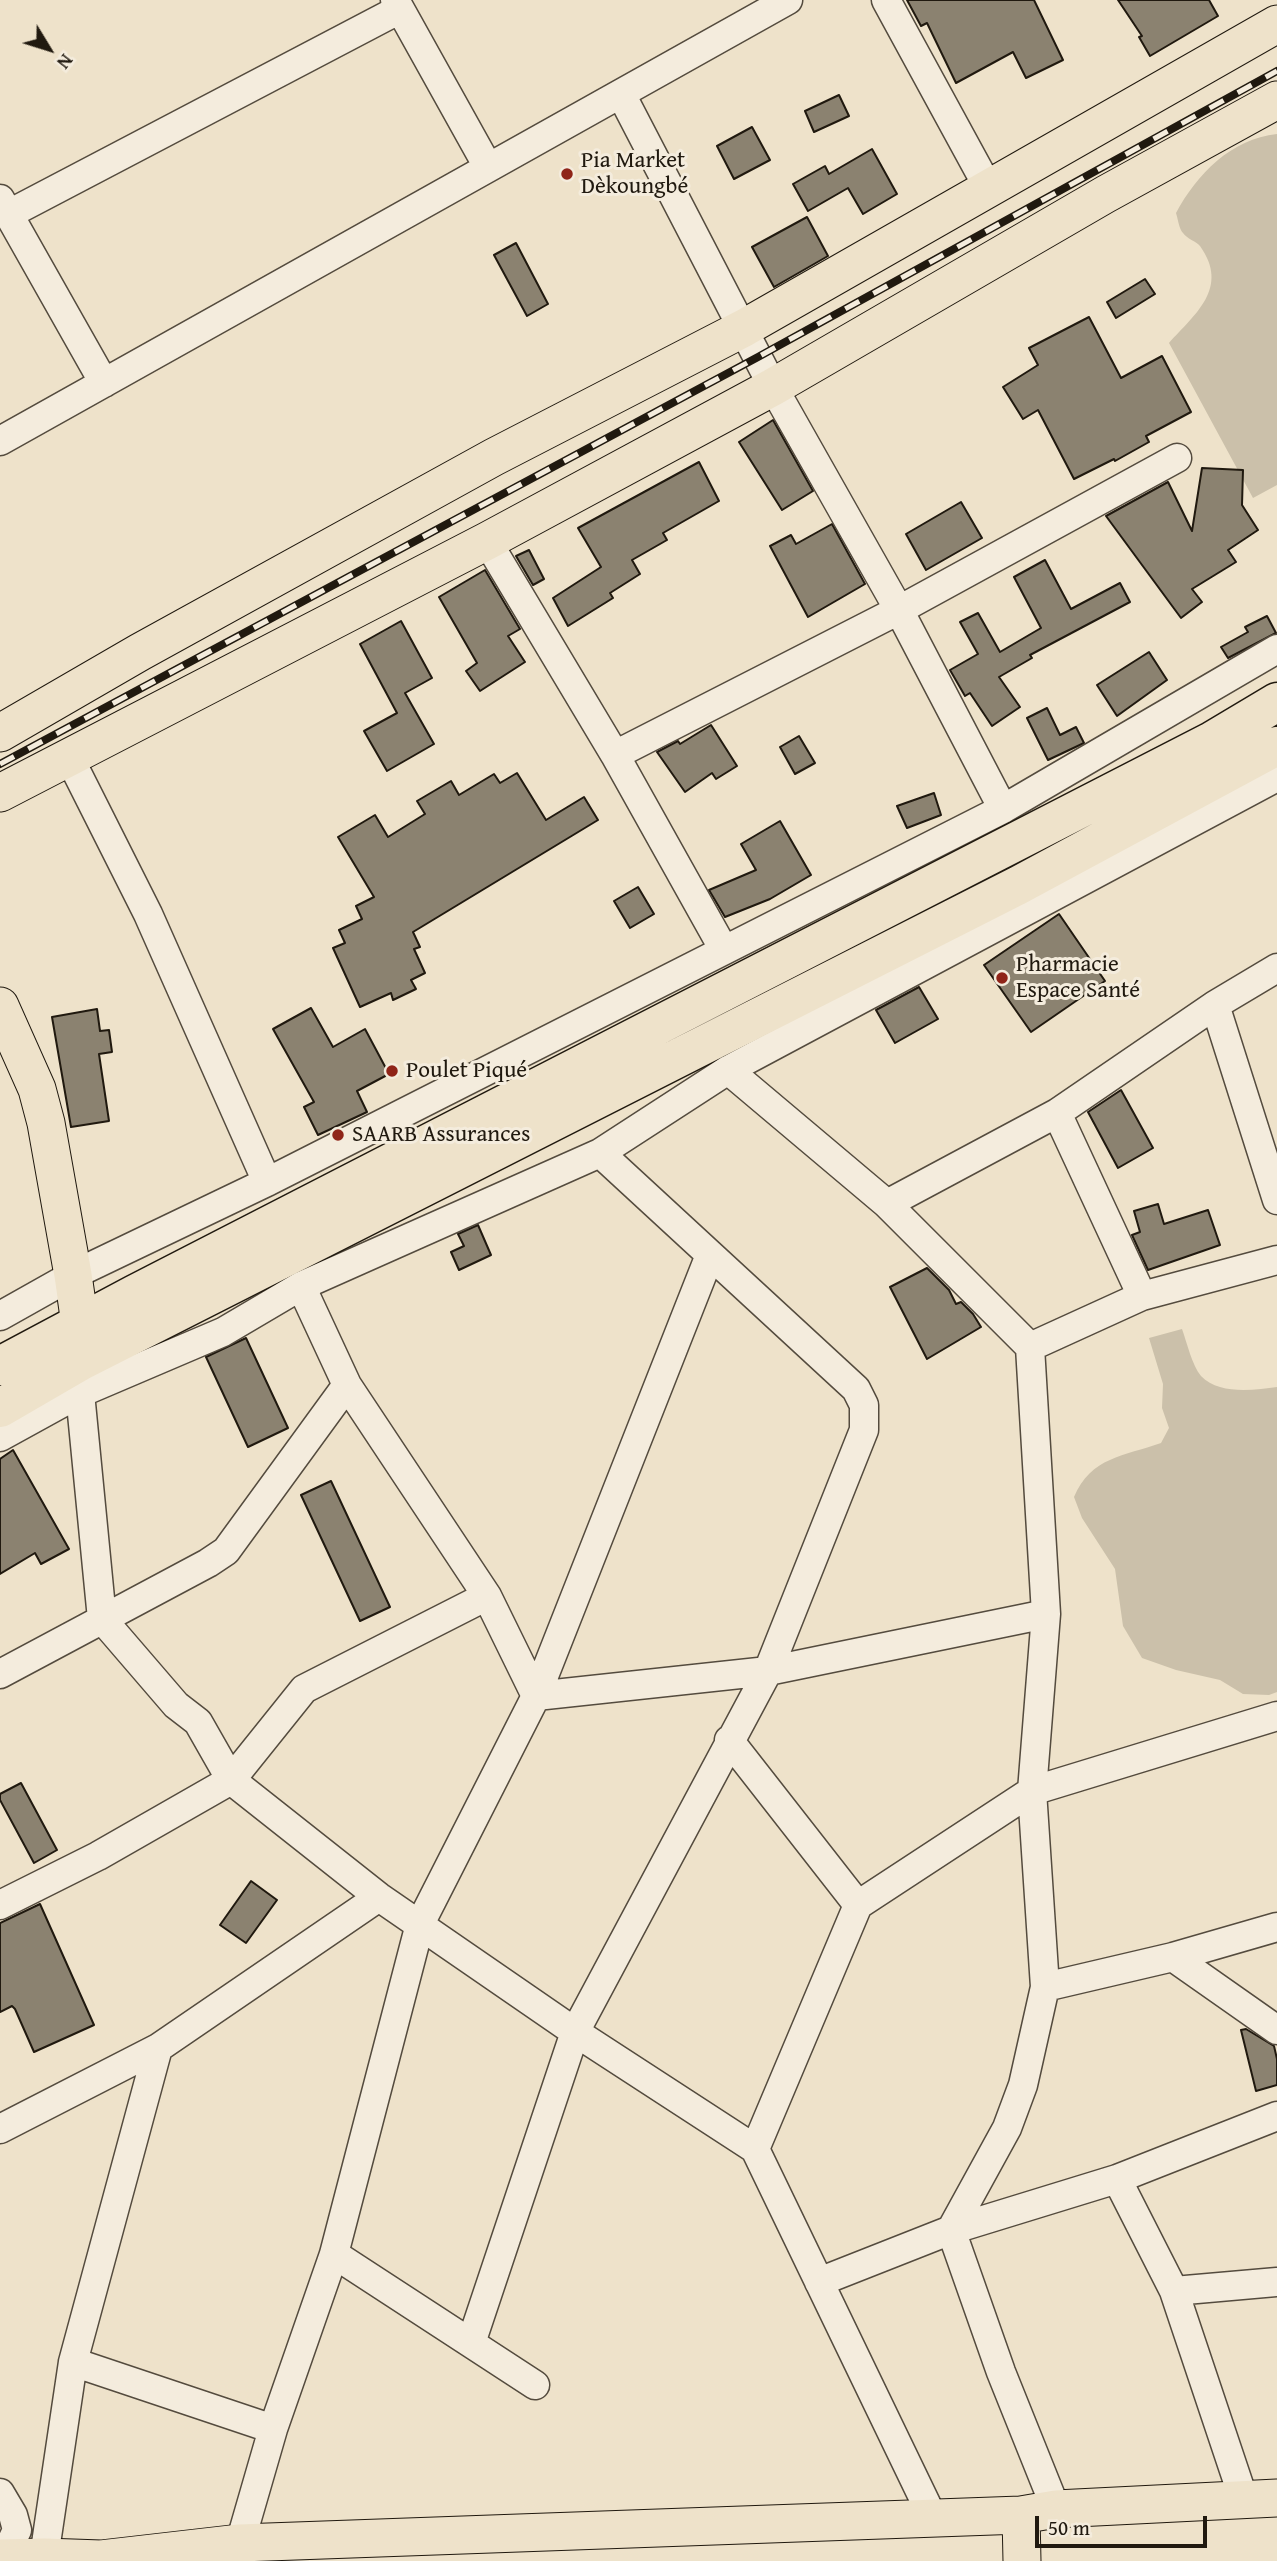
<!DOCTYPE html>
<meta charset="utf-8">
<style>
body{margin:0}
#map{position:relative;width:1277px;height:2561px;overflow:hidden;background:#eee2ca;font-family:"Gentium Book Plus",serif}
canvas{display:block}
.north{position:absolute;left:14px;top:14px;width:70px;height:70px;-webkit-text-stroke:5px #f4ecdd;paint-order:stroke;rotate:128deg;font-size:19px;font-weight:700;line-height:28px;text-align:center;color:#20190f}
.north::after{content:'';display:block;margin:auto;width:24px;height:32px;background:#20190f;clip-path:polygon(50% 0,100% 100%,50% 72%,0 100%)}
.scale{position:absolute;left:1035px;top:2516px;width:172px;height:32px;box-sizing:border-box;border:4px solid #20190f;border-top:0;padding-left:9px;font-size:21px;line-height:24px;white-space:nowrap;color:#20190f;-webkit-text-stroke:5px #f4ecdd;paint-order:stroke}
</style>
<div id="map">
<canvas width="1277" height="2561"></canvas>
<div class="north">N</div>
<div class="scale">50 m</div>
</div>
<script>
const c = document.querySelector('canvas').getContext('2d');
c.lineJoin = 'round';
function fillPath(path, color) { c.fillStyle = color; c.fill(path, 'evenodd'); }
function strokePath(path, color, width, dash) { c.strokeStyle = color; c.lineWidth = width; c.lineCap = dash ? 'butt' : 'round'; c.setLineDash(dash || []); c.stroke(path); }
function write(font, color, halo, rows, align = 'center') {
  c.font = font + ' "Gentium Book Plus",serif'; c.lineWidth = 6; c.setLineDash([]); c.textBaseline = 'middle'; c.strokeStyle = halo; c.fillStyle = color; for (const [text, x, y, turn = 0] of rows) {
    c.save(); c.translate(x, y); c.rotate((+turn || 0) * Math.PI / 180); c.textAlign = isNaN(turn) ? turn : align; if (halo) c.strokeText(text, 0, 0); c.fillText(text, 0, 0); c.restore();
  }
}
const green = new Path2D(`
 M1277,134V485L1253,498L1169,343C1195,314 1230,288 1200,246C1196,241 1187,239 1183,233C1179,229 1178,219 1176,213C1197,174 1231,139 1277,134Z
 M1182,1329C1187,1343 1192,1365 1201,1376C1219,1395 1254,1390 1277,1387V1692L1269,1695L1243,1694L1220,1680L1176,1670L1142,1658L1123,1626L1115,1569L1082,1518L1074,1497C1091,1457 1124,1456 1161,1443L1169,1428L1162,1408L1163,1384L1149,1338Z`);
const building = new Path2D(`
 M907,0H1034L1063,60L1026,78L1013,52L956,83L927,23L921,26Z
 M1118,0H1209L1218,16L1150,56L1139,37L1142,36Z
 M839,95L849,116L814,132L805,111Z
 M752,127L770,160L734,179L717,146Z
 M872,149L897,194L863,214L848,188L808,211L793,184L825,166L829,174Z
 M807,217L828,256L774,287L752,247Z
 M516,243L548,304L527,316L494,255Z
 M1145,279L1155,294L1116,318L1107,302Z
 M1089,317L1121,378L1162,356L1191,412L1146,436L1149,442L1115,461L1114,459L1074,479L1038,410L1023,419L1003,387L1038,365L1029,348Z
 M773,420L813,491L782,510L739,442Z
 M699,462L719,501L663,533L667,540L632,560L640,574L610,593L613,598L568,626L553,598L601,567L578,528Z
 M1202,468L1243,470L1242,505L1258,530L1228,550L1236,562L1192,589L1202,602L1181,618L1106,516L1168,482L1192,531Z
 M961,502L982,538L926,570L906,534Z
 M832,524L865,584L808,617L770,546L791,535L796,544Z
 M529,550L544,579L533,585L516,556Z
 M1045,560L1071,609L1120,583L1130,602L1030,655L1032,658L999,677L1020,707L992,726L970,693L965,696L950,670L978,654L960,622L978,613L1000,652L1041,628L1014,577Z
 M485,570L520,629L508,636L525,662L480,691L466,671L477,663L439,597Z
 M1267,616L1276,633L1228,658L1221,647L1248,632L1245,627Z
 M401,621L432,678L405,693L434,744L387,771L364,731L397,713L360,644Z
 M1149,652L1167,680L1117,716L1097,685Z
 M1047,708L1060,735L1076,727L1084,743L1048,760L1027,718Z
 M711,725L737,766L716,779L712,773L685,792L657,752L678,741L680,744Z
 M799,736L815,763L795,774L780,747Z
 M517,773L546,820L584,797L598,820L413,932L420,947L414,949L425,973L411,980L416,989L393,1000L391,993L360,1007L333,948L345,943L339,930L362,919L356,906L374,897L338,837L375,815L388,837L425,814L417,801L451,781L459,795L494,774L500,783Z
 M934,793L941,815L907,828L897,806Z
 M780,821L811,875L770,899L725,917L709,890L756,870L741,844Z
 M638,887L654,914L630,928L614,901Z
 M1059,914L1105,981L1031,1032L984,965Z
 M919,987L938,1019L895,1043L876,1010Z
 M311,1008L333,1047L365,1029L389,1074L357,1091L367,1112L318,1135L304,1107L314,1102L273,1029Z
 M97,1009L100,1031L109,1030L112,1052L99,1054L109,1121L71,1127L52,1017Z
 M1121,1090L1153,1148L1118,1168L1088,1112Z
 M1158,1204L1164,1224L1208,1210L1220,1245L1148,1270L1132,1235L1140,1232L1134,1211Z
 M478,1225L491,1255L459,1270L451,1252L464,1246L458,1234Z
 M927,1268L949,1290L956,1304L961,1302L973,1314L981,1327L927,1359L890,1287Z
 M246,1338L288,1428L248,1447L206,1357Z
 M13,1450L69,1549L41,1564L35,1553L0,1574V1459Z
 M331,1481L390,1607L360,1621L301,1495Z
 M21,1783L57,1850L34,1863L0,1800V1794Z
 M251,1881L277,1900L246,1943L220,1925Z
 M40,1904L94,2025L34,2052L15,2009L12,2006L0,2012V1923Z
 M1246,2029L1274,2046L1277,2059V2085L1256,2091L1241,2030Z`);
const minor = new Path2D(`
 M395,0L488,167
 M886,0L989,189
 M621,94L773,387L899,610L1003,809
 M0,199L104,383
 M9,214L400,9
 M0,441L788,0
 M487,541L615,755L724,950
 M615,755L899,610L1177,458
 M69,757L148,914L267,1182
 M1215,1005L1277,1200
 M728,1070L887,1204L1030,1347L1046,1614L1032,1791L1045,1987L1023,2085L1007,2128L951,2230L1001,2372L1056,2509
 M1057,1113L1142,1296
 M887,1204L1057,1113L1215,1005L1277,968
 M301,1286L347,1385L487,1596L536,1696
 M0,1316L73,1275L267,1182L1003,809L1277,649
 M1030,1347L1142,1296L1277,1260
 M81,1361L80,1393L102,1619L176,1705L198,1722L231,1780L379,1897L575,2032L755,2149L933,2518
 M0,1437L80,1393L223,1332L301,1286L600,1153L728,1070L1277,777
 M0,1674L208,1563L226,1551L347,1385
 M536,1696L768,1671L1046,1614
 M729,1740L858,1905
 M0,1905L98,1856L231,1780L304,1689L487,1596
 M1173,1957L1277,2030
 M1045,1987L1173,1957L1277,1927
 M0,2129L158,2048L379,1897
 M755,2149L858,1905L1032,1791L1277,1716
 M1117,2179L1174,2291L1244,2500
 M334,2254L535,2385
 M819,2282L951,2230L1117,2179L1277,2116
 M1174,2291L1277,2282
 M471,2343L575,2032L768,1671L864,1430V1405L856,1389L600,1153
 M73,2362L273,2429
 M0,2493L13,2515L17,2530L4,2558
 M240,2543L273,2429L334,2254L420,1924L536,1696L710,1255
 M44,2557L73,2362L158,2048`);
const major = new Path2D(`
 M0,733L140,652L494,457L744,328L1277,24
 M0,793L487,541L773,387L1106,194L1277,100
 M0,1006L37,1089L46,1123L73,1275L80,1324L81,1353
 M1021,2515L1022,2561
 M0,2558L44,2557L101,2559L240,2543L1021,2515L1056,2509L1277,2498`);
const highway = new Path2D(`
 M0,1366L135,1294L1210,742L1277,702
 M0,1408L81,1361L1019,885L1277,746`);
const rail = new Path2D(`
 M0,764L758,357L1277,71`);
const markers = [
 [567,174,7,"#8f2418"],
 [1002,978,7,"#8f2418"],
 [392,1071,7,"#8f2418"],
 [338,1135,7,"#8f2418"]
];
const poiNames = [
 ["Pia Market",581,161],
 ["Dèkoungbé",581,187],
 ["Pharmacie",1016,965],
 ["Espace Santé",1016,991],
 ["Poulet Piqué",406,1071],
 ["SAARB Assurances",352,1135]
];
fillPath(green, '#cbc0aa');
fillPath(building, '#8b8270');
strokePath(building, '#20190f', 2);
strokePath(minor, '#544b3e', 31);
strokePath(major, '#20190f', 39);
strokePath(highway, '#20190f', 41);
strokePath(minor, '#f4ecdd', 28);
strokePath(major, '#eee2ca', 37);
strokePath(highway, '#eee2ca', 38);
strokePath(rail, '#20190f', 8);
strokePath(rail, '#f4ecdd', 5, [16]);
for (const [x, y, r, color] of markers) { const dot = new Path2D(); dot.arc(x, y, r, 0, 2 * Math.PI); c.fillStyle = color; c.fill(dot); strokePath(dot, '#f4ecdd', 2.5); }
write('23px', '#20190f', '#f4ecdd', poiNames, 'left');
</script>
